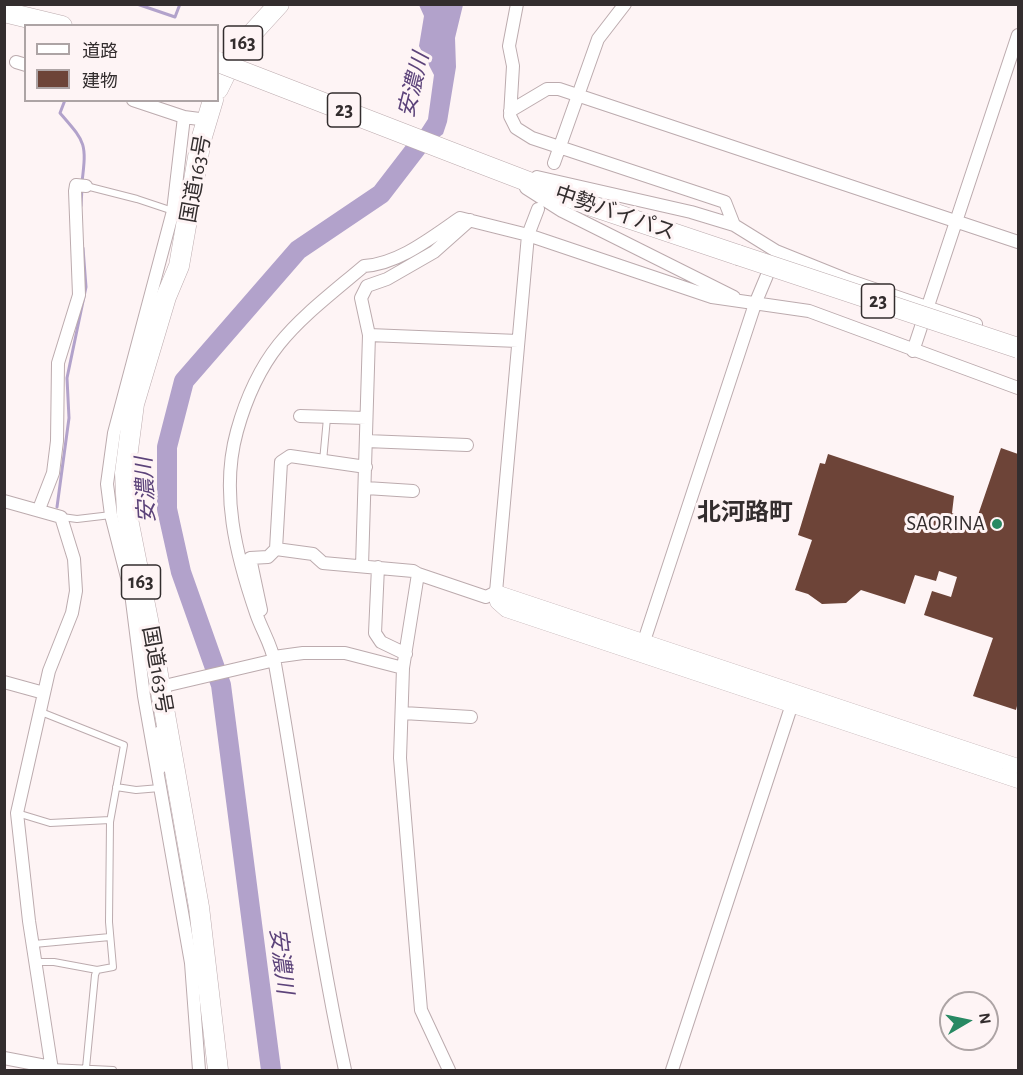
<!DOCTYPE html>
<meta charset="utf-8">
<style>
body{margin:0}
#map{position:relative;width:1023px;height:1075px;overflow:hidden;background:#fef4f5;font-family:"Alegreya Sans","Noto Sans JP",sans-serif}
canvas{display:block}
.frame{position:absolute;inset:0;border:6px solid #332d2e;pointer-events:none}
.legend{position:absolute;left:24px;top:24px;width:195px;height:78px;box-sizing:border-box;background:#fef4f5;border:2px solid #ada4a5;margin:0;padding:8px 10px;list-style:none;font-size:18px;color:#332d2e}
.legend li{display:flex;align-items:center;gap:12px;height:30px}
.legend b{width:30px;border:2px solid #ada4a5}
.north{position:absolute;left:939px;top:991px;width:60px;height:60px;box-sizing:border-box;background:#fef4f5;border:2px solid #ada4a5;border-radius:50%;rotate:81deg;font-size:16px;font-weight:700;line-height:24px;text-align:center;color:#332d2e}
.north::after{content:'';display:block;margin:auto;width:21px;height:27px;background:#288963;clip-path:polygon(50% 0,100% 100%,50% 72%,0 100%)}
</style>
<div id="map">
<canvas width="1023" height="1075"></canvas>
<div class="frame"></div>
<ul class="legend">
<li><b style="height:8px;background:#fff"></b>道路</li>
<li><b style="height:16px;background:#6d4438"></b>建物</li>
</ul>
<div class="north">N</div>
</div>
<script>
const c = document.querySelector('canvas').getContext('2d');
c.lineJoin = 'round';
function fillPath(path, color) { c.fillStyle = color; c.fill(path, 'evenodd'); }
function strokePath(path, color, width, dash) { c.strokeStyle = color; c.lineWidth = width; c.lineCap = dash ? 'butt' : 'round'; c.setLineDash(dash || []); c.stroke(path); }
function write(font, color, halo, rows, align = 'center') {
  c.font = font + ' "Alegreya Sans","Noto Sans JP",sans-serif'; c.lineWidth = 6; c.setLineDash([]); c.textBaseline = 'middle'; c.strokeStyle = halo; c.fillStyle = color; for (const [text, x, y, turn = 0] of rows) {
    c.save(); c.translate(x, y); c.rotate((+turn || 0) * Math.PI / 180); c.textAlign = isNaN(turn) ? turn : align; if (halo) c.strokeText(text, 0, 0); c.fillText(text, 0, 0); c.restore();
  }
}
const water = new Path2D(`
 M419,5H463L455,38L456,67L447,122L443,134L395,170L428,119L434,75L419,46L424,16Z`);
const stream = new Path2D(`
 M137,4L175,17L180,4
 M65,100L60,113C85,142 87,142 82,182
 M81,206L82,188
 M57,507L69,418L67,378L86,287L83,248`);
const river = new Path2D(`
 M271,1070L221,685L181,572L167,509V447L184,381L298,250L381,194L421,142`);
const building = new Path2D(`
 M1001,448L1018,454V702L1016,710L973,696L993,638L924,615L932,591L951,597L957,577L939,571L936,581L915,575L905,604L861,590L846,603L822,604L808,594L795,590L812,540L798,535L820,463L825,464L828,454L954,496L952,513L976,521Z`);
const service = new Path2D(`
 M86,186L137,199L173,211
 M323,461L327,418
 M62,517L77,519L111,515
 M41,712L124,745L110,822L109,922L113,967L97,970L95,975L86,1068
 M158,730L163,769L160,772
 M116,787L136,790L160,788
 M17,813L50,823L110,820
 M34,944L110,937
 M36,962H54L97,970
 M51,1067L113,1070`);
const minor = new Path2D(`
 M517,4L509,46L513,66L510,116L516,128L532,138L725,202L734,225
 M16,62L26,65
 M133,100L184,117L207,120
 M510,111L547,89H559L1018,242
 M184,117L173,211L114,433L107,484L111,515L131,593L144,696L191,963L199,1070
 M554,163L598,39L625,4
 M537,177L691,212L734,225L776,251L848,280L976,324
 M526,188L562,211L734,297
 M369,335L518,341
 M913,351L1018,35
 M300,416L366,418
 M366,441L467,445
 M366,488L413,491
 M4,501L61,517L74,559L76,591L72,613L49,671L17,813L29,921L52,1070
 M39,509L53,473L57,441L58,363L79,295L75,191L76,185L86,186
 M276,549L281,462L290,456L366,467
 M362,566L369,335L361,298L367,286L387,279L434,252L470,220
 M378,567L375,633L381,642L406,654
 M418,574L403,668L400,758L421,1010L449,1070
 M261,610L250,558L268,557L276,549L313,554L323,563L413,571L418,574L486,597L496,592L528,235L538,209
 M644,641L755,304L773,261
 M274,657L303,653H345L403,668
 M4,682L44,693
 M160,687L275,660
 M403,713L471,717
 M4,1058L51,1067
 M345,1070C316,936 299,800 275,664C272,645 262,631 256,613C236,555 220,492 237,431C261,345 299,321 364,266C399,264 432,237 460,218L528,235L712,297L809,311L1018,388
 M672,1070L794,698`);
const tertiary = new Path2D(`
 M1018,766L496,592L497,602L506,610L1018,781`);
const trunk = new Path2D(`
 M4,12L62,26
 M218,89L237,50L279,4
 M213,100L201,140L179,266L166,297L134,404L125,473L127,514L151,635L199,907L218,1070
 M469,159L589,205L738,255`);
const trunkBridge = new Path2D(`
 M218,62L469,159
 M738,255L1018,348`);
const markers = [
 [997,524,6,"#288963"]
];
const shields = [
 [243,43,39],
 [344,110,33],
 [878,301,33],
 [141,582,39]
];
const shieldNames = [
 ["163",243,43],
 ["23",344,110],
 ["23",878,301],
 ["163",141,582]
];
const streetNames = [
 ["国道163号",196,179,-80],
 ["中勢バイパス",615,213,19],
 ["国道163号",157,670,80]
];
const poiNames = [
 ["SAORINA",985,524]
];
const waterNames = [
 ["安濃川",414,85,-76],
 ["安濃川",146,490,-93],
 ["安濃川",281,961,83]
];
const quarterNames = [
 ["北河路町",745,513]
];
fillPath(water, '#b2a2cb');
strokePath(stream, '#b2a2cb', 3);
strokePath(river, '#b2a2cb', 20);
fillPath(building, '#6d4438');
strokePath(service, '#bcabae', 8);
strokePath(minor, '#bcabae', 14);
strokePath(tertiary, '#bcabae', 15);
strokePath(trunk, '#bcabae', 21);
strokePath(service, '#fff', 6);
strokePath(minor, '#fff', 12);
strokePath(tertiary, '#fff', 14);
strokePath(trunk, '#fff', 20);
strokePath(trunkBridge, '#bcabae', 21, []);
strokePath(trunkBridge, '#fff', 20);
for (const [x, y, r, color] of markers) { const dot = new Path2D(); dot.arc(x, y, r, 0, 2 * Math.PI); c.fillStyle = color; c.fill(dot); strokePath(dot, '#fef4f5', 2); }
for (const [x, y, w] of shields) { const box = new Path2D(); box.roundRect(x - w / 2, y - 17, w, 34, 4.5); c.fillStyle = '#fef4f5'; c.fill(box); strokePath(box, '#332d2e', 1.5); }
write('bold 20px', '#332d2e', null, shieldNames);
write('21px', '#332d2e', '#fef4f5', streetNames);
write('21px', '#332d2e', '#fef4f5', poiNames, 'right');
write('italic 22px', '#5c437a', '#fef4f5', waterNames);
write('bold 24px', '#332d2e', '#fef4f5', quarterNames);
</script>
